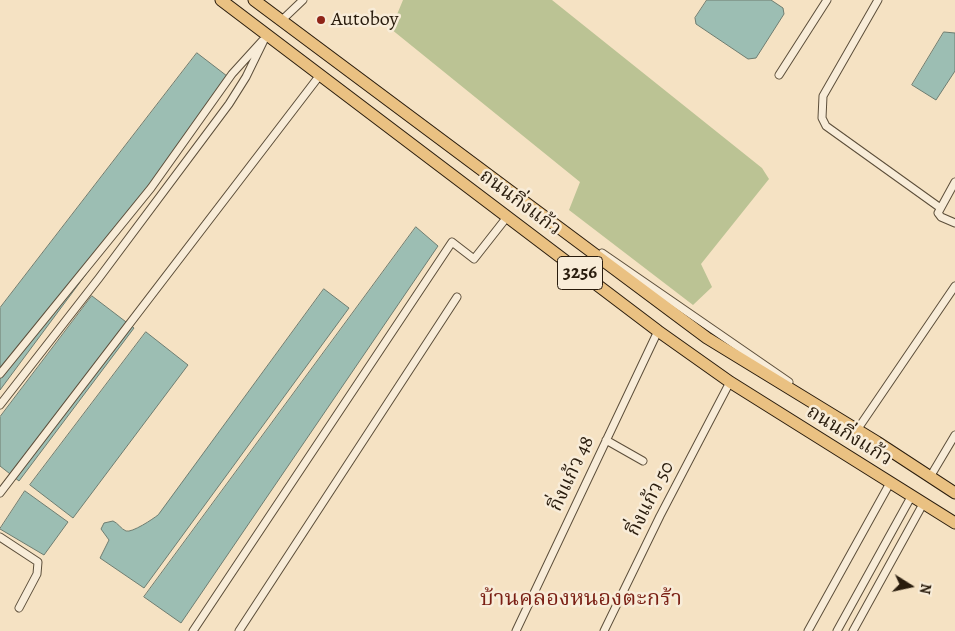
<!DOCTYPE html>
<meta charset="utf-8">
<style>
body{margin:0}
#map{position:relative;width:955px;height:631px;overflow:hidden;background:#f5e2c3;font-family:Alegreya,serif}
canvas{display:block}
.north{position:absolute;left:885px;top:561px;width:50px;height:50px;-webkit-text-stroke:4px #f8ecd8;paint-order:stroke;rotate:100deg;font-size:14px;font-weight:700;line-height:20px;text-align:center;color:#291c0d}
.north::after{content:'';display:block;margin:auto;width:18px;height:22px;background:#291c0d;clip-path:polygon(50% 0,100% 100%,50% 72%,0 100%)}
</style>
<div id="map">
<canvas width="955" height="631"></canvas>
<div class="north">N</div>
</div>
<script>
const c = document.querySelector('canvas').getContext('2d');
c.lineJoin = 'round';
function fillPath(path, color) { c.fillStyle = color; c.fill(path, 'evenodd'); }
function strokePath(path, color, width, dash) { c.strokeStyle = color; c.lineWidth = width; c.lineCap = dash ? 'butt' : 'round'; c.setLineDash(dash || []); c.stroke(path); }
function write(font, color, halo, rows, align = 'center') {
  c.font = font + ' Alegreya,"Noto Serif Thai",serif'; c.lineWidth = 5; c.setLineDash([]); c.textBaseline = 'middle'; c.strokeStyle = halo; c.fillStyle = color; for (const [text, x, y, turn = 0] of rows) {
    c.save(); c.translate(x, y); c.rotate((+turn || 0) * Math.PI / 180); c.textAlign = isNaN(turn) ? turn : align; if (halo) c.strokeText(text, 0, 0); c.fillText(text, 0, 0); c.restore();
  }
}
const green = new Path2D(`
 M403,0H552L762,168L769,179L701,264L712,287L693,305L569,210L580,182L391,29Z`);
const water = new Path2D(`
 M707,0H771L783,8L784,14L756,58L748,59L696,24L695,18Z
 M944,32L955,33V71L936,100L912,85Z
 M197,53L227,76L216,99L0,390V308Z
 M416,227L438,246L181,623L144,597Z
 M324,289L349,308L144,588L100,558L109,540L101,529L104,523L113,521C118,523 121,529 126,531C132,533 153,519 158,515Z
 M92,296L134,328L19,481L0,466V417Z
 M146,332L188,365L73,518L30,485Z
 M25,491L68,522L44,555L0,529Z`);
const street = new Path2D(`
 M878,0L823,96L822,118L826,126L939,207
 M281,21L303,0
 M779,75L827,0
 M955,182L938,213L941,217L955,223
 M602,253L789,382
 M0,374L151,188L232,74L262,41
 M0,405L99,278L229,104L246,77L267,34
 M855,429L857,430L955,286
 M606,440L643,461
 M930,477L955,435
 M0,493L320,75
 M0,537L38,562L37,574L19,608
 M193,631L452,242L474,259L507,217
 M239,631L457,297
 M516,631L658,331
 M604,631L660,516L730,382
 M808,631L890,483
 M837,631L911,497
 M853,631L923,504`);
const primary = new Path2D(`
 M221,0L658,331L730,382L955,523
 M254,0L707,338L877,442L955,493`);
const markers = [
 [321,20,5,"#8f2418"]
];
const shields = [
 [580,273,45]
];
const shieldNames = [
 ["3256",580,273]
];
const poiNames = [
 ["Autoboy",331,20]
];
const streetNames = [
 ["ถนนกิ่งแก้ว",520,203,37],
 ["ถนนกิ่งแก้ว",849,436,32],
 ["กิ่งแก้ว 48",572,474,-65],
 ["กิ่งแก้ว 50",651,499,-63]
];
const quarterNames = [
 ["บ้านคลองหนองตะกร้า",581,600]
];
fillPath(green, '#bbc394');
fillPath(water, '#9cbeb3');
strokePath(water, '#6e7d71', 1);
strokePath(street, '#5c4e3a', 9);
strokePath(primary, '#291c0d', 13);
strokePath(street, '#f8ecd8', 7);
strokePath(primary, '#eac182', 11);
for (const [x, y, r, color] of markers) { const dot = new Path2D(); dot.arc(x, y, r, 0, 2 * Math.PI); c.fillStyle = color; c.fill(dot); strokePath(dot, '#f8ecd8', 2); }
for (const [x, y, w] of shields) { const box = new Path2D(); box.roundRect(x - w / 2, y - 16.5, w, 33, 4); c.fillStyle = '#f8ecd8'; c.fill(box); strokePath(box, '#291c0d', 1); }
write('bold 19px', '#291c0d', null, shieldNames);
write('20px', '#291c0d', '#f8ecd8', poiNames, 'left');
write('20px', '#291c0d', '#f8ecd8', streetNames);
write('22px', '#7a1f14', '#f8ecd8', quarterNames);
</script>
